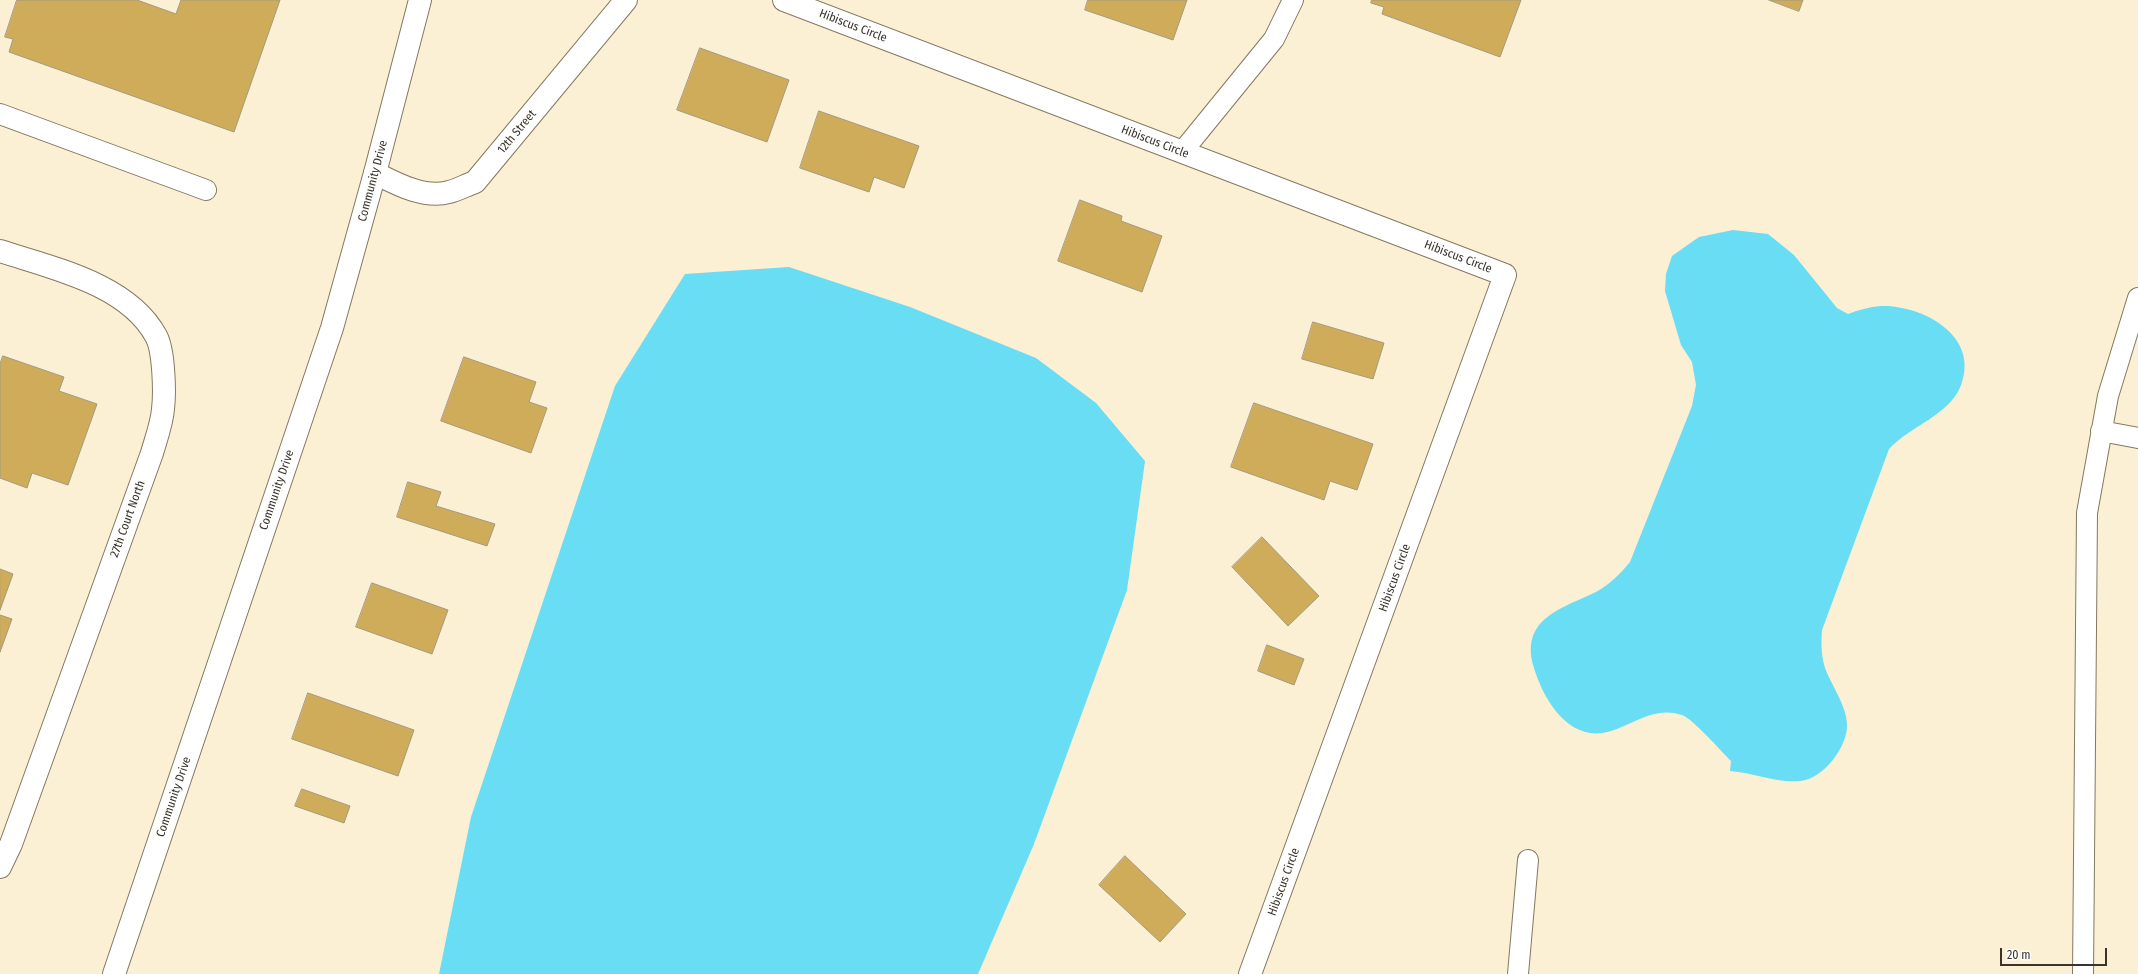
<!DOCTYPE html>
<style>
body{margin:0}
#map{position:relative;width:2138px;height:974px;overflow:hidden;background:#fbefd4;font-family:"Fira Sans Condensed",sans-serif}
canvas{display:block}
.scale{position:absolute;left:2000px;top:948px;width:107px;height:18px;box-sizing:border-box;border:2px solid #38342a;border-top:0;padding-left:5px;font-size:12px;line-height:14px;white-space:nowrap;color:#38342a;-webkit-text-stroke:3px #fdfdfd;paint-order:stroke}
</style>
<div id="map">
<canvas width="2138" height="974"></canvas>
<div class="scale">20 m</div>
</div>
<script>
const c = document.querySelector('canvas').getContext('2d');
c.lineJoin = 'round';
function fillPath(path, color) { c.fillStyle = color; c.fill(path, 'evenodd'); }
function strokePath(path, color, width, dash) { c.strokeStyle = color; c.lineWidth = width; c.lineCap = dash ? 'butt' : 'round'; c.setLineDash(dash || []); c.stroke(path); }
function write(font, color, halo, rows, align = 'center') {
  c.font = font + ' "Fira Sans Condensed",sans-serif'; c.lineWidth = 4; c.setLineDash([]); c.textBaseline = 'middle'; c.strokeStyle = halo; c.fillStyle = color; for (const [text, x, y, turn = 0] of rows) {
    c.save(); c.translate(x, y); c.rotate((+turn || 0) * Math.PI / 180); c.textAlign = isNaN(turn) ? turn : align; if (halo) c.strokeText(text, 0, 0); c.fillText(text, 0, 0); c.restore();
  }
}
const water = new Path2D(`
 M1733,230L1768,234L1794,255L1837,308L1848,314C1858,310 1869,307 1881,306C1923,305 1980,336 1961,385C1950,415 1910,426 1889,449L1822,630C1821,645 1821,659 1827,673C1834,689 1846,706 1847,724C1848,747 1823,779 1800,781C1776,783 1754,773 1730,771L1731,761C1721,751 1693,719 1682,715C1655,706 1635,723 1611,731C1570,744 1544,701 1534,668C1529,653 1529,638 1539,625C1554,608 1576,602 1596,592C1610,584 1620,574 1630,562L1692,406L1696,385L1692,362L1681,345L1665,291L1666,274L1672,256L1699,237Z
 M789,267L910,307L1036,358L1096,403L1145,461L1127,590L1034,844L978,974H439L471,817L615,386L685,274Z`);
const building = new Path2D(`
 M17,0H137L176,14L181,0H280L234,132L9,52L13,39L5,37Z
 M1088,0H1187L1173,40L1085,10Z
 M1372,0H1521L1500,57L1382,14L1384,7L1371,3Z
 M1769,0H1803L1799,11Z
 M700,48L789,80L767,142L677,110Z
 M819,111L919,146L904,188L874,177L869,192L800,168Z
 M1080,200L1122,216L1121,221L1162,236L1142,292L1058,261Z
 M1313,322L1384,343L1373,379L1302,359Z
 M3,356L64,377L59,391L97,404L68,485L32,473L27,488L0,478V364Z
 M464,357L536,382L529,402L547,408L531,453L441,421Z
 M1254,403L1373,444L1357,490L1330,481L1324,500L1231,467Z
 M408,482L441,492L436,506L495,524L487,546L397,517Z
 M1262,537L1319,596L1288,626L1232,567Z
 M0,569L13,574L0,610Z
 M372,583L448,610L432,654L356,627Z
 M0,615L12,619L0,652Z
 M1267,645L1304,659L1294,685L1258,671Z
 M308,693L414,730L398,776L292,739Z
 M302,789L350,806L344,823L295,806Z
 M1125,856L1186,914L1160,942L1099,885Z`);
const lane = new Path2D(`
 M0,114L206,190
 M1182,152L1274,39L1293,0
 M2101,431L2138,438
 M1518,974L1528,860
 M2083,974L2087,513L2108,396L2138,298`);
const street = new Path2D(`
 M784,0L1505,275L1250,974
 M375,173C397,184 424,199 449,192C458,190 466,185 475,182L626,0
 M0,251C52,268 128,284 156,336C164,350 165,393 163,409C162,423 156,439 152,453L11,844L0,867`);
const secondary = new Path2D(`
 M114,974L332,328L375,173L420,0`);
const streetNames = [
 ["Hibiscus Circle",853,26,21],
 ["12th Street",517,132,-50],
 ["Hibiscus Circle",1155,142,21],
 ["Community Drive",373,181,-75],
 ["Hibiscus Circle",1458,257,21],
 ["Community Drive",277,490,-71],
 ["27th Court North",128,519,-70],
 ["Hibiscus Circle",1395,578,-70],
 ["Community Drive",174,797,-71],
 ["Hibiscus Circle",1284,882,-70]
];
fillPath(water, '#68ddf3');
fillPath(building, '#cfac59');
strokePath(building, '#a49981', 1);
strokePath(lane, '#837961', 22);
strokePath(street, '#837961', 24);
strokePath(secondary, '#837961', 24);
strokePath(lane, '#fff', 20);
strokePath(street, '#fff', 22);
strokePath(secondary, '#fff', 22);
write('12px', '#38342a', '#fdfdfd', streetNames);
</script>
